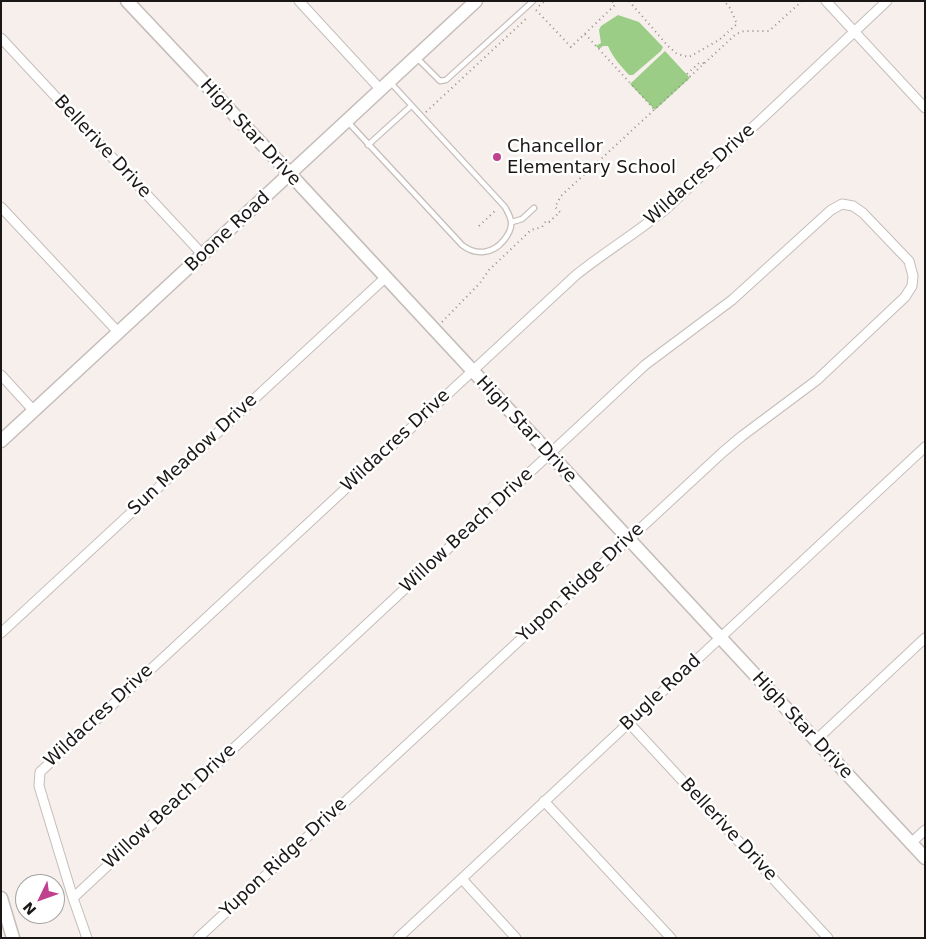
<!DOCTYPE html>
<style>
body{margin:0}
#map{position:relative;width:926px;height:939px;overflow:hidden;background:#f7efec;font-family:"DejaVu Sans",sans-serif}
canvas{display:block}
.frame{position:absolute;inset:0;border:2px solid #1a1716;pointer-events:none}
.north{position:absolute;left:15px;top:874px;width:50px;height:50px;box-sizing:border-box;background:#fff;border:1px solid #a3a2a2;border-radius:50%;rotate:228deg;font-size:14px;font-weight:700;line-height:20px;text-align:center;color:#1a1716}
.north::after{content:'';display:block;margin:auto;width:18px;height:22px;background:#c0418d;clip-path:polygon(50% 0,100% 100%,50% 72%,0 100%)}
</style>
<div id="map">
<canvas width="926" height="939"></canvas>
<div class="frame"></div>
<div class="north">N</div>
</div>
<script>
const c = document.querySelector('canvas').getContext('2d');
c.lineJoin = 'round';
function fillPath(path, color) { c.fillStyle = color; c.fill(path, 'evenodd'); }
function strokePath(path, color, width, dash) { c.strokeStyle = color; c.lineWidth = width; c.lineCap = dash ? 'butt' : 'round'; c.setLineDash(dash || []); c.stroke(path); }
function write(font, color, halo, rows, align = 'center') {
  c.font = font + ' "DejaVu Sans",sans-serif'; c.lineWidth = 5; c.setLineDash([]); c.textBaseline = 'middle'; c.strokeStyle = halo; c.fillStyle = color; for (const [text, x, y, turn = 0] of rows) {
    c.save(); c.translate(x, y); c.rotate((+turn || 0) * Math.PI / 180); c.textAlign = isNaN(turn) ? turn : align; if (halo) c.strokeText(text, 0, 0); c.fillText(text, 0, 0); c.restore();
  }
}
const green = new Path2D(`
 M618,15L639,22L663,47L661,51L633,75H629C621,66 613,58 608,46H603L599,49L596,46L601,43L599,30L601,26Z
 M665,51L690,78L655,110L630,84Z`);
const path = new Path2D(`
 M629,1L668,46L677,54L689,57L719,40L737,24L730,8L724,1
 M539,6L545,1
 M536,10L571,47L615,5L612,1
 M585,34L655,110
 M687,74L699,63H705
 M426,112L528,17
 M479,226L497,209
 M442,322L480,283L489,270L531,230L542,227L546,221L549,222L560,212L555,207L561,196L736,34L744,31H769L802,1`);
const lane = new Path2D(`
 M417,58L440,81L446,80L533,1
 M348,122L462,245C476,256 493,254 504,240C508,235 512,228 511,222C511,217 507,211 505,207L390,82
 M368,145L411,106
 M512,222L522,219L534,208`);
const street = new Path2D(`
 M299,1L381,90
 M826,1L925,108
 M1,38L203,255
 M1,207L119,333
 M1,375L34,411
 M1,633L385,278
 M629,723L828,938
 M816,740L925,638
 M544,801L671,938
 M911,843L925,830
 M462,879L516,938
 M73,898L645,365L732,300L831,210L842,204L853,206L863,213L909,261L913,276L912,286L905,297L817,380L742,436L723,452L198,938
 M87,938L73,898L39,786L40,772L576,275C606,251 638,232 667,208L887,1
 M398,938L925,447`);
const secondary = new Path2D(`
 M127,1L290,174L925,858
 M1,441L476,1
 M1,898L13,938`);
const markers = [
 [497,157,5,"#c0418d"]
];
const streetNames = [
 ["High Star Drive",250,133,47],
 ["Bellerive Drive",102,147,47],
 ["Wildacres Drive",700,175,-42],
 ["Boone Road",228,232,-43],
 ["High Star Drive",526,430,47],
 ["Wildacres Drive",396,441,-43],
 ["Sun Meadow Drive",193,455,-43],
 ["Willow Beach Drive",467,531,-43],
 ["Yupon Ridge Drive",581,583,-43],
 ["Bugle Road",661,693,-43],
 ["Wildacres Drive",99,716,-43],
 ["High Star Drive",802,726,47],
 ["Willow Beach Drive",170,807,-43],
 ["Bellerive Drive",728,830,47],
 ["Yupon Ridge Drive",284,858,-43]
];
const poiNames = [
 ["Chancellor",507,147],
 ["Elementary School",507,168]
];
fillPath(green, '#9bcd87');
strokePath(lane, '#c5bdba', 7);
strokePath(street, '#c5bdba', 11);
strokePath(secondary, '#c5bdba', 15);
strokePath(path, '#96908e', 2, [1, 4]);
strokePath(lane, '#fff', 4.5);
strokePath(street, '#fff', 9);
strokePath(secondary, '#fff', 12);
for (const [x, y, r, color] of markers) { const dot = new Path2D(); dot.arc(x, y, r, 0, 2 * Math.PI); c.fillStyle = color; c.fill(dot); strokePath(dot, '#fff', 2); }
write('18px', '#1a1716', '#fff', streetNames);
write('18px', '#1a1716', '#fff', poiNames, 'left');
</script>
